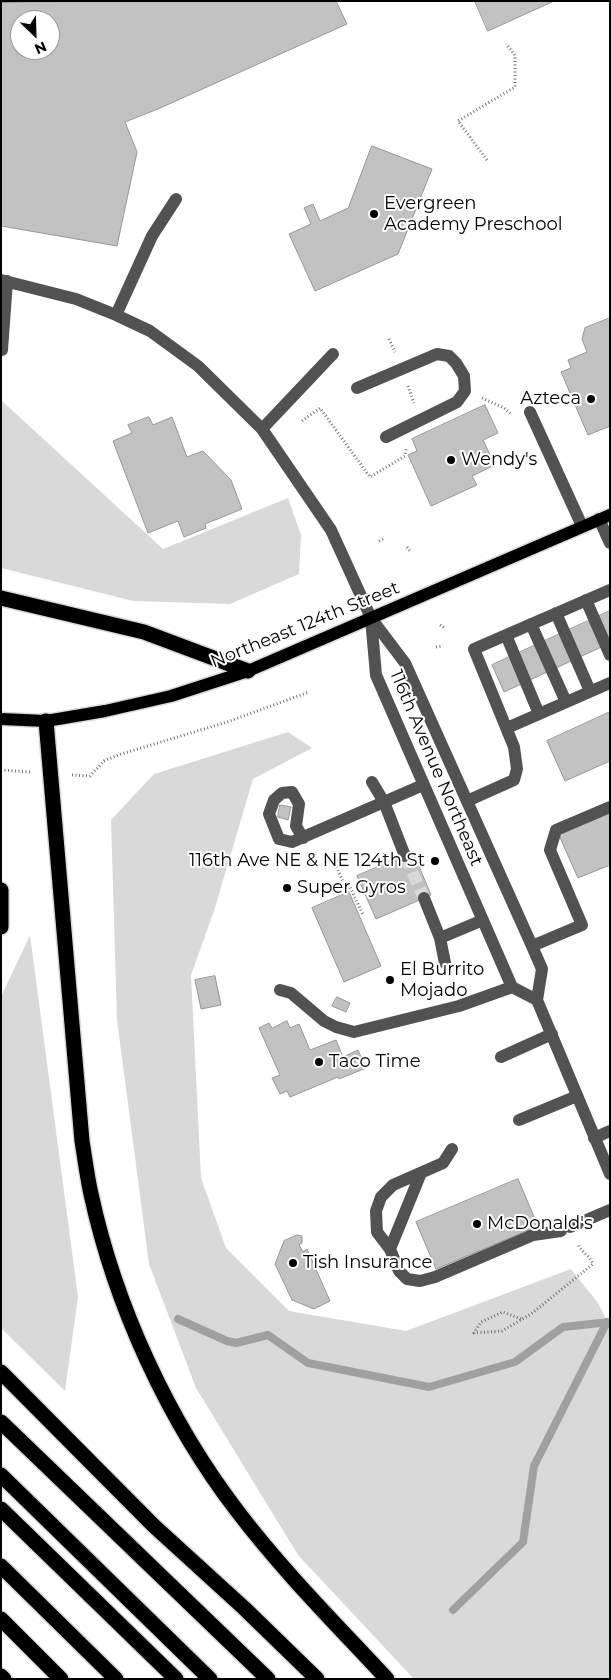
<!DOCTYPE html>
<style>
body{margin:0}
#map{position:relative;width:611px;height:1680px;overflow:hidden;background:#fff;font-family:Montserrat,sans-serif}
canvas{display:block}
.frame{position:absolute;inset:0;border:2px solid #000;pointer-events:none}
.north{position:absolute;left:10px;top:10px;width:50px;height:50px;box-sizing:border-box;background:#fff;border:1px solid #999;border-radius:50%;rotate:156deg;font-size:14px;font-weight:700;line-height:20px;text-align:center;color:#000}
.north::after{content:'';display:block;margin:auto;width:18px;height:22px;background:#000;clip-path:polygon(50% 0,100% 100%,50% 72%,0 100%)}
</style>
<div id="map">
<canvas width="611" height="1680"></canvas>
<div class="frame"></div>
<div class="north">N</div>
</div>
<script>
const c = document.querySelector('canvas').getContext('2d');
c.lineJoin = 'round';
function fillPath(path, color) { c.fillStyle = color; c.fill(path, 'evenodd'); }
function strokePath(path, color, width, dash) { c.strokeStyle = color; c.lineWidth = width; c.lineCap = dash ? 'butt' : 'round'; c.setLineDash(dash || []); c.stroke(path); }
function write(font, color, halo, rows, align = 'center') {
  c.font = font + ' Montserrat,sans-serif'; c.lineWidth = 4; c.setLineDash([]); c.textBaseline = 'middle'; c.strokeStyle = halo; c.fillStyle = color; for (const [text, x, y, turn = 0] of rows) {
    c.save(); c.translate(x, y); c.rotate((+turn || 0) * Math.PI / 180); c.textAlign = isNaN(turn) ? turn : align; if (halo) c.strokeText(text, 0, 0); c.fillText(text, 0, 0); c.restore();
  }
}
const green = new Path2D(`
 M1,400L163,549L288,498L301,535L299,574L230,604L133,601L1,568Z
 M288,732L312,748L253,779L214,911L191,975L201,1178L226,1248L289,1311L406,1331L571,1269L598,1303L610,1327V1679H414L298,1555L196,1388L149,1264L117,1020L111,820L154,774Z
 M30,935L78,1297L65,1391L1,1328V997Z`);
const stream = new Path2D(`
 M178,1319L227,1341L236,1343L268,1335L308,1363L429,1387L515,1362L563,1327L610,1322
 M453,1610L523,1542L534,1466L607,1322`);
const building = new Path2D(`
 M91,1H336L347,24L158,109L125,122L137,152L117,246L1,226V3ZM20,20H50V50H20Z
 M475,1H554L488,31Z
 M372,146L432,169L398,254L315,291L289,234L311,224L304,208L313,204L320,221L348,208Z
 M610,318V426L588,435L561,372L571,368L568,360L587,352L582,339L585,328Z
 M485,405L498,433L483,440L495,465L472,476L477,485L431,506L408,455L417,451L412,439Z
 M149,417L153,425L172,417L187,457L203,451L231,480L242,509L205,524L206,528L184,537L178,521L148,533L113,441L132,433L128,425Z
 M610,611V643L504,692L492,665Z
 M610,712V761L565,781L547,741Z
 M280,805L291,807L288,820L278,817Z
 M610,811V865L578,878L558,833Z
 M413,852L431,895L376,919L357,876Z
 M349,892L381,966L344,982L312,908Z
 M215,976L221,1005L201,1009L195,980Z
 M337,997L350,1003L346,1012L332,1006Z
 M287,1021L290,1028L299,1024L310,1050L336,1040L343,1057L358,1050L366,1068L339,1079L338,1077L290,1097L287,1091L280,1094L272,1078L280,1075L259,1028L269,1023L272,1028Z
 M518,1179L538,1226L436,1269L416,1222Z
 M297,1235L302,1236V1243L299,1245L303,1252L307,1249L330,1301L314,1309L292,1300L275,1264L284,1241Z`);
const minorTunnel = new Path2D(`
 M405,856L424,898`);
const path = new Path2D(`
 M487,160L458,121L515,87V55L506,44
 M389,339L395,352
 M408,386L414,403
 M482,398L504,408L511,414
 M302,421L320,408L370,477L405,456L406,449
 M379,541L383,539
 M407,547L410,551
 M440,625L445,628
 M436,647L443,646
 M1,770L31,772
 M72,775L90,776L104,761L118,755L227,722L309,692
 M337,860L336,866L346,888L350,887L363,915
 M521,1319L503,1312L481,1322L474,1333L502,1331L531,1314L593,1264C589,1255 582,1253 578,1244`);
const minor = new Path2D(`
 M1,280L76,299L116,315L150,331L198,366L262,429L331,530L371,618L405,663L532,946L542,969L537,1000L610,1174
 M116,315L152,236L176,199
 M2,350L7,281
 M357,388L437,354L449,356L456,363L464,376L465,391L457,402L386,437
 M530,412L582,526
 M262,429L333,354
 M599,519L610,543
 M586,600L610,655
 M556,613L590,691
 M371,619L376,675L512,987L537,1000
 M531,624L566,702
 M506,635L539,714
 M507,728L610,683
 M372,782L384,802L405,856
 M467,801L514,780L517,769L514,747L474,649L610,590
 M303,838L296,826L299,804L292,792L282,793L274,800L269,814L279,839L292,842L423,785
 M424,898L440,938L483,920
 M440,938L445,963
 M532,946L582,925L550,850L556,830L610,807
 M280,990L291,993L324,1021L336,1027L354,1032L459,1006L512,987
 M501,1057L552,1034
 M519,1120L577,1096
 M594,1138L610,1131
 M452,1149L443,1163L393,1185L381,1197L376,1211L377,1232L390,1249L399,1271L407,1279L420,1281L435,1277L533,1235L561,1231
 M570,1227L610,1210
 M390,1249L421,1173`);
const major = new Path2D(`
 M1,719L46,721L105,711L171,696L248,671L610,515`);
const highway = new Path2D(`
 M1,598L144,632L248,671
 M46,721L82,1141C85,1159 87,1176 91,1194C115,1305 168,1421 238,1512C283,1571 336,1624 387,1679
 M1,890V927
 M1,1372L154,1526L244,1608L317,1679
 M1,1422L268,1679
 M1,1475L210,1679
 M1,1509L176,1679
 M1,1566L116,1679
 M1,1619L61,1679
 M1,1676L4,1679`);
const markers = [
 [374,214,5,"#000"],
 [591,399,5,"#000"],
 [451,460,5,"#000"],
 [435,861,5,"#000"],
 [287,888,5,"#000"],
 [390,980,5,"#000"],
 [319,1062,5,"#000"],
 [477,1224,5,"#000"],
 [293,1263,5,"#000"]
];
const poiNames = [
 ["Evergreen",384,204],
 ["Academy Preschool",384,225],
 ["Azteca",581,399,"right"],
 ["Wendy's",461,460],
 ["116th Ave NE & NE 124th St",425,861,"right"],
 ["Super Gyros",297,888],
 ["El Burrito",400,970],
 ["Mojado",400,991],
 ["Taco Time",329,1062],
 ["McDonald's",487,1224],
 ["Tish Insurance",303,1263]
];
const streetNames = [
 ["Northeast 124th Street",305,625,-22],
 ["116th Avenue Northeast",436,768,67]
];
fillPath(green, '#d9d9d9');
strokePath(stream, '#a0a0a0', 8);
fillPath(building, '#c2c2c2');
strokePath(building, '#969696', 1);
strokePath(minorTunnel, '#d9d9d9', 12, [12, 6]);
strokePath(major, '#dbdbdb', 15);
strokePath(highway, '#dbdbdb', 18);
strokePath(path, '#747474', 3, [1, 2.5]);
strokePath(minor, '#525252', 12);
strokePath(major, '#000', 12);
strokePath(highway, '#000', 15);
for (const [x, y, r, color] of markers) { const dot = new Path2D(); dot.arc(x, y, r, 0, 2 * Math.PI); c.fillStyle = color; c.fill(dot); strokePath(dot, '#fff', 2); }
write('18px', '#000', '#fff', poiNames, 'left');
write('18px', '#000', '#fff', streetNames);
</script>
